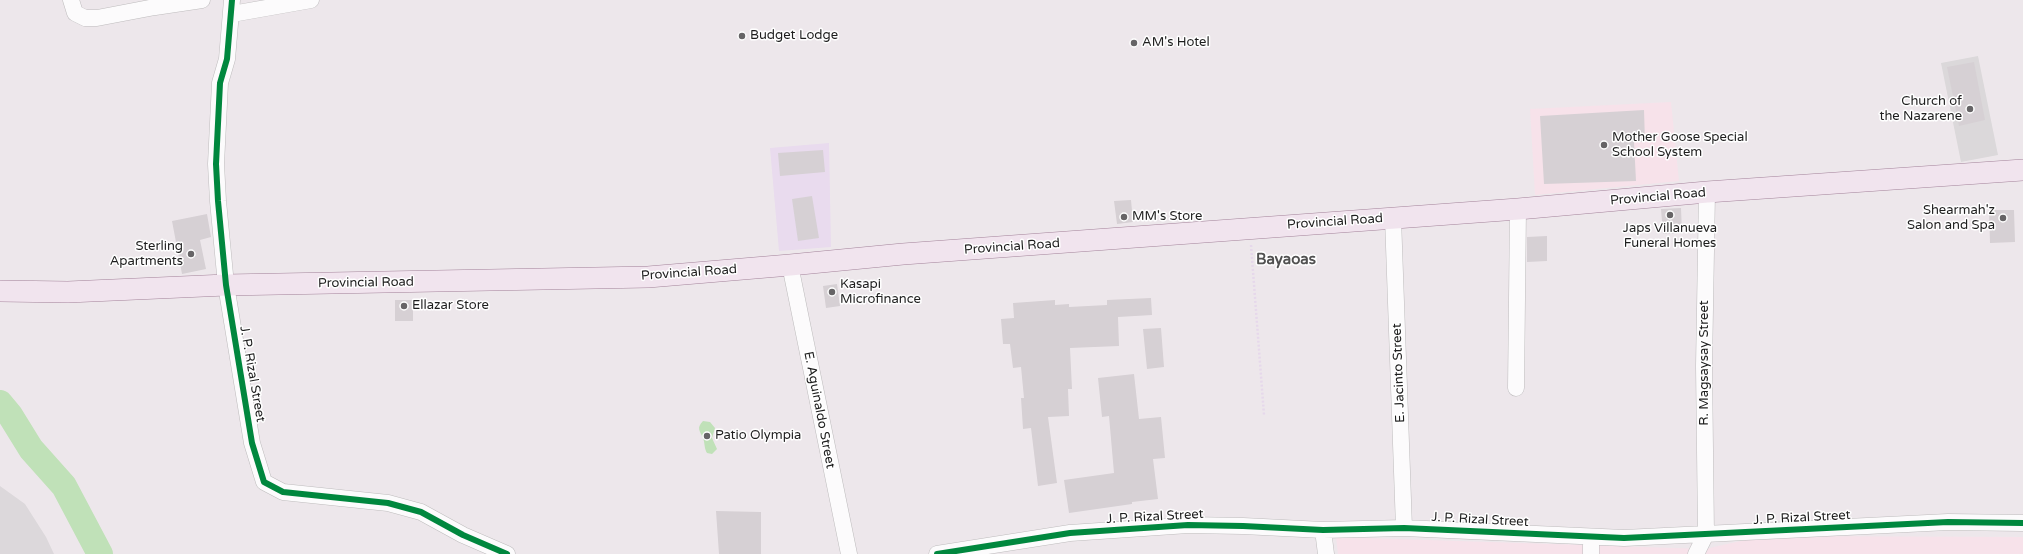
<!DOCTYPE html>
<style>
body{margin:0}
canvas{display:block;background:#ede7eb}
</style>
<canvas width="2023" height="554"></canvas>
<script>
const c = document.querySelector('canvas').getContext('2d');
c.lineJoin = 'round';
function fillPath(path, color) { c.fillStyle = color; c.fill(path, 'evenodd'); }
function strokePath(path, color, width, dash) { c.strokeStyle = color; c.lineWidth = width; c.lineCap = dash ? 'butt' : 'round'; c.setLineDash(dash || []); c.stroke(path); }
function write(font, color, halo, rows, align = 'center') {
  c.font = font + ' "Varela Round",sans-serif'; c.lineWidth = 3; c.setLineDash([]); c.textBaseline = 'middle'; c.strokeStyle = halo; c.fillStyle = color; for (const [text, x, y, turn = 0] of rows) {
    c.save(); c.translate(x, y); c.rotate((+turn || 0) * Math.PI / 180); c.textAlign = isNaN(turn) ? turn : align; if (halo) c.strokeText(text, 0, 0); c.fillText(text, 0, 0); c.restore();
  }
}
const residential = new Path2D(`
 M0,486L25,504L46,537L54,554H0Z`);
const commercial = new Path2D(`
 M829,143L831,247L779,251L770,148Z`);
const education = new Path2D(`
 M1671,102L1679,181L1535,195L1530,109Z
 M1763,536L2023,537V554H1338L1336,537L1705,549Z`);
const religious = new Path2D(`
 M1978,56L1998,155L1961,162L1941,63Z`);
const water = new Path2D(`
 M703,421L710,422L715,428L712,438L717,449L712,454L707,453C704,448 705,443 703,438C700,431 696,428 703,421Z`);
const river = new Path2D(`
 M0,403L10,415L31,449L64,486L100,554`);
const building = new Path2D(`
 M1974,62L1985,120L1959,126L1947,67Z
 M1644,110L1645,142H1634L1636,181L1544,184L1540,116Z
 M823,150L825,172L780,176L778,153Z
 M812,196L819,238L798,241L792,199Z
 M1131,200L1133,222L1117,224L1114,201Z
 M1681,208L1682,233L1663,234L1661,209Z
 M1989,210H2014L2015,242L1990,243Z
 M207,214L211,237L200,240L206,269L182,274L172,221Z
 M1547,236V261L1527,262V237Z
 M837,284L840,306L826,308L823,286Z
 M1151,298L1152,315L1118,317L1119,346L1070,348L1072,389H1068L1069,416L1048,417L1057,483L1038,486L1031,428L1023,429L1021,398H1024L1021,367L1013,368L1010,344H1003L1001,319L1014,318L1013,303L1055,300V305L1069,304V307L1107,305V300Z
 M395,300H413V321H395Z
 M1161,328L1164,367L1147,369L1143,329Z
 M1134,374L1139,419L1161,417L1165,458L1153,459L1158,499L1132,502V504L1069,513L1064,480L1114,473L1109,416L1102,417L1098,378Z
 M716,511L761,512V554H719Z`);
const path = new Path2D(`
 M1251,245L1264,415`);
const minor = new Path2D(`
 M71,0L75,13L85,18H97L155,7L202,0
 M232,0L227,59L220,83L216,164L218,201L226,285L252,443L264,482L283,492L388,503L421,512L463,535L507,554
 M232,14L311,0
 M1393,218L1404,528
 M790,265L849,554
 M1516,388L1518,209
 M1323,530L1326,554
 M937,554L1070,533L1188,525L1243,526L1323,530L1404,528L1624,538L1948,522L2023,523
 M1591,554V537
 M1696,554L1706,534L1704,366L1707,192`);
const major = new Path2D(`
 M0,291L68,292L226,285L648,277L790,265L903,254L1518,209L1707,192L2023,170`);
const cycleway = new Path2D(`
 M232,0L227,59L220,83L216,164L218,201L226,285L252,443L264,482L283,492L388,503L421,512L463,535L507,554
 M937,554L1070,533L1188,525L1243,526L1323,530L1404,528L1624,538L1948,522L2023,523`);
const markers = [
 [742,36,4,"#666466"],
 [1134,43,4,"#666466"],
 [1970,109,4,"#666466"],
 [1604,145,4,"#666466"],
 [1670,215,4,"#666466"],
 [1124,217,4,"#666466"],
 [2003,218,4,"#666466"],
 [191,254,4,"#666466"],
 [832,292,4,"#666466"],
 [404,306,4,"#666466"],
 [707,436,4,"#666466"]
];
const poiNames = [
 ["Budget Lodge",750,36],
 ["AM's Hotel",1142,43],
 ["Church of",1962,102,"right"],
 ["the Nazarene",1962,117,"right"],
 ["Mother Goose Special",1612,138],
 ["School System",1612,153],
 ["Shearmah'z",1995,211,"right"],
 ["Salon and Spa",1995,226,"right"],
 ["MM's Store",1132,217],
 ["Japs Villanueva",1670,229,"center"],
 ["Funeral Homes",1670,244,"center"],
 ["Sterling",183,247,"right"],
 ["Apartments",183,262,"right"],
 ["Kasapi",840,285],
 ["Microfinance",840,300],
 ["Ellazar Store",412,306],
 ["Patio Olympia",715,436]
];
const streetNames = [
 ["Provincial Road",1658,197,-5],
 ["Provincial Road",1335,222,-4],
 ["Provincial Road",1012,247,-4],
 ["Provincial Road",689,273,-4],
 ["Provincial Road",366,283,-1],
 ["R. Magsaysay Street",1705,363,-90],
 ["E. Jacinto Street",1399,373,-92],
 ["J. P. Rizal Street",252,374,80],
 ["E. Aguinaldo Street",819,410,79],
 ["J. P. Rizal Street",1155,517,-3],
 ["J. P. Rizal Street",1802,518,-3],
 ["J. P. Rizal Street",1480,520,3]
];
const quarterNames = [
 ["Bayaoas",1286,260]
];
fillPath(residential, '#dcd8db');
fillPath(commercial, '#e9dbee');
fillPath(education, '#f7e2ea');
fillPath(religious, '#dbd8da');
fillPath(water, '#c0e1b8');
strokePath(river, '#c0e1b8', 26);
fillPath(building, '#d6d0d4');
strokePath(minor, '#bebcbd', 17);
strokePath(major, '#a3839a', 22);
strokePath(path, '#e6d8eb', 2.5, [2, 2]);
strokePath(minor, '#fcfbfc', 16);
strokePath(major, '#f1e4ee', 21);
strokePath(cycleway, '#00873e', 6);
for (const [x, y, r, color] of markers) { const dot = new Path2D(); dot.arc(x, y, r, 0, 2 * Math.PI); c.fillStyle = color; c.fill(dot); strokePath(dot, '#fff', 1.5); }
write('13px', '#1e1e1e', '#fff', poiNames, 'left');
write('13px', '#1e1e1e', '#fff', streetNames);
write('bold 15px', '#515151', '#fff', quarterNames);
</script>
